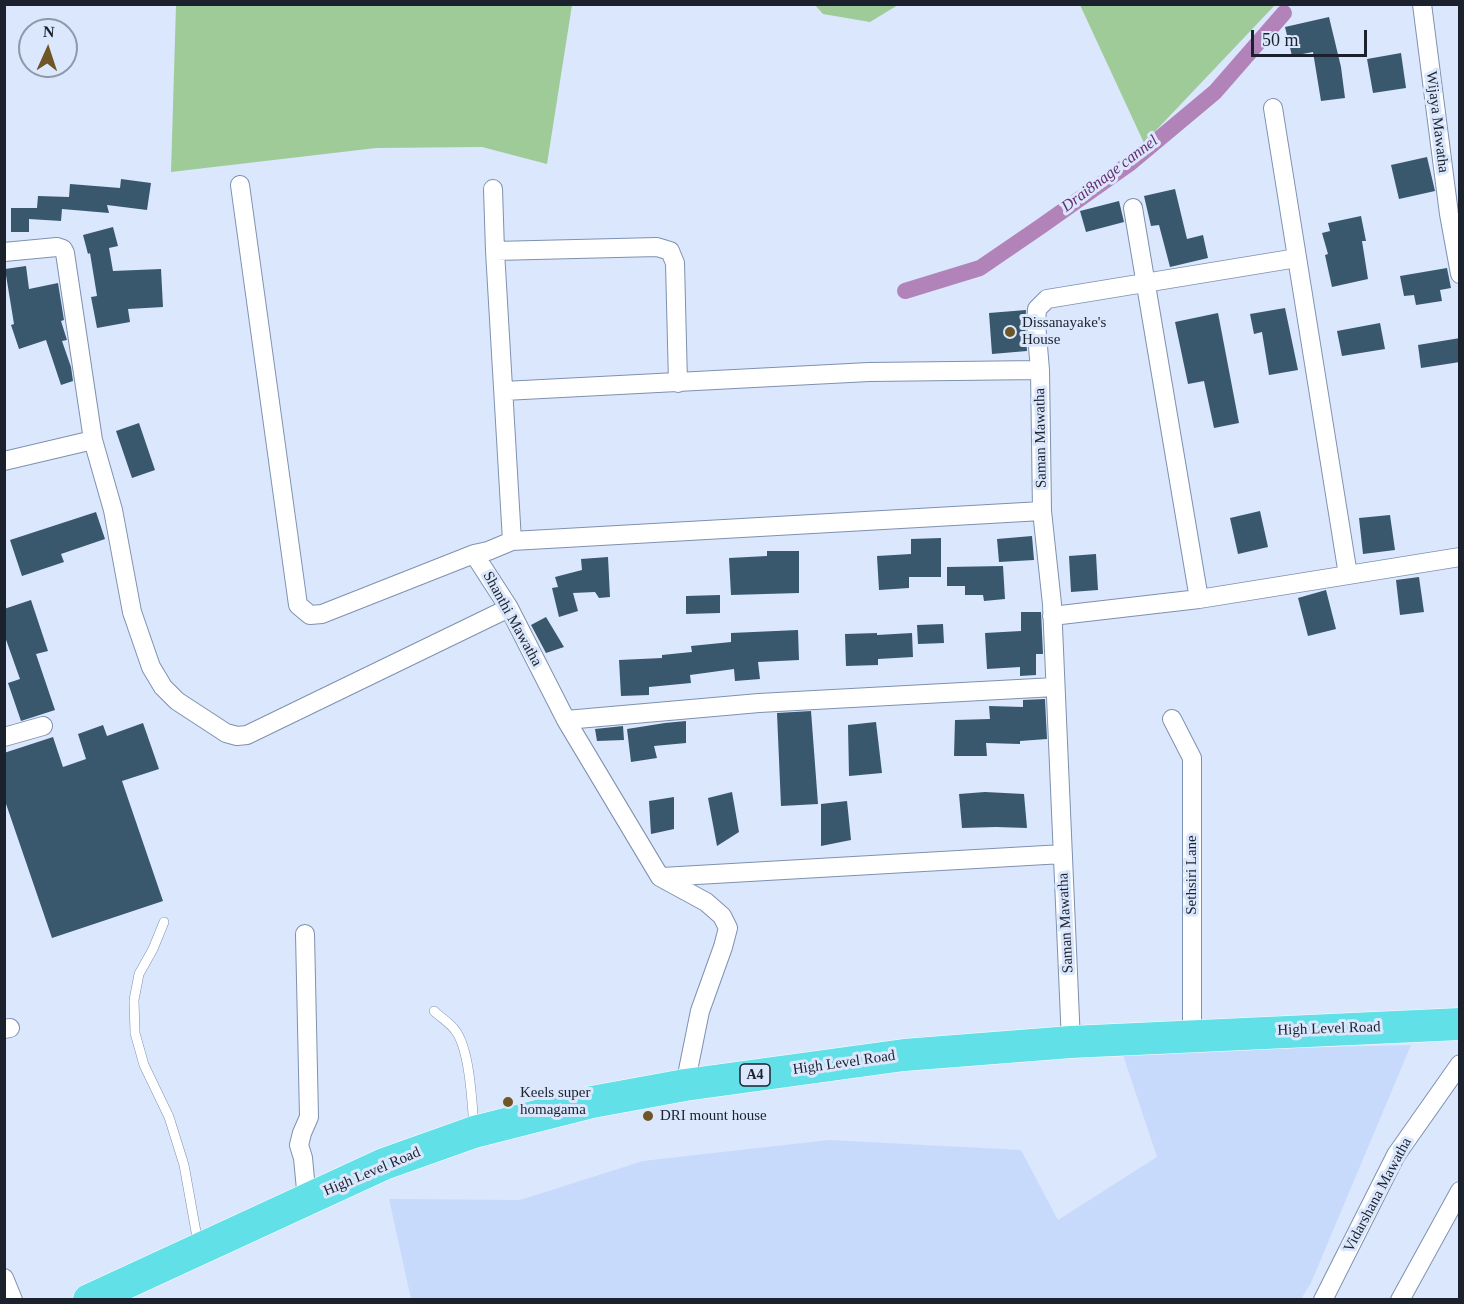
<!DOCTYPE html>
<style>
body{margin:0}
#map{position:relative;width:1464px;height:1304px;overflow:hidden;background:#dbe7fc;font-family:"Times New Roman",serif}
canvas{display:block}
.frame{position:absolute;inset:0;border:6px solid #1b222e;pointer-events:none}
.north{position:absolute;left:18px;top:18px;width:60px;height:60px;box-sizing:border-box;background:#dbe7fc;border:2px solid #8e98aa;border-radius:50%;rotate:3deg;font-size:16px;font-weight:700;line-height:24px;text-align:center;color:#1b222e}
.north::after{content:'';display:block;margin:auto;width:21px;height:27px;background:#6f5627;clip-path:polygon(50% 0,100% 100%,50% 72%,0 100%)}
.scale{position:absolute;left:1251px;top:30px;width:116px;height:27px;box-sizing:border-box;border:3px solid #1b222e;border-top:0;padding-left:8px;font-size:18px;line-height:21px;white-space:nowrap;color:#1b222e;-webkit-text-stroke:4px #dbe7fc;paint-order:stroke}
</style>
<div id="map">
<canvas width="1464" height="1304"></canvas>
<div class="frame"></div>
<div class="north">N</div>
<div class="scale">50 m</div>
</div>
<script>
const c = document.querySelector('canvas').getContext('2d');
c.lineJoin = 'round';
function fillPath(path, color) { c.fillStyle = color; c.fill(path, 'evenodd'); }
function strokePath(path, color, width, dash) { c.strokeStyle = color; c.lineWidth = width; c.lineCap = dash ? 'butt' : 'round'; c.setLineDash(dash || []); c.stroke(path); }
function write(font, color, halo, rows, align = 'center') {
  c.font = font + ' "Times New Roman",serif'; c.lineWidth = 6; c.setLineDash([]); c.textBaseline = 'middle'; c.strokeStyle = halo; c.fillStyle = color; for (const [text, x, y, turn = 0] of rows) {
    c.save(); c.translate(x, y); c.rotate((+turn || 0) * Math.PI / 180); c.textAlign = isNaN(turn) ? turn : align; if (halo) c.strokeText(text, 0, 0); c.fillText(text, 0, 0); c.restore();
  }
}
const built = new Path2D(`
 M1411,1045L1311,1283L1301,1299H411L389,1199L520,1200L643,1161L829,1140L1021,1150L1058,1220L1157,1157L1122,1052Z`);
const green = new Path2D(`
 M176,5H572L547,164L482,147L376,148L171,172Z
 M815,5H898L870,22L823,14Z
 M1080,5H1275L1144,143Z`);
const canal = new Path2D(`
 M905,291L980,268L1040,227L1129,164L1215,92L1284,13`);
const building = new Path2D(`
 M1329,17L1341,67L1345,98L1321,101L1313,52L1292,56L1285,27Z
 M1401,53L1406,88L1373,93L1367,59Z
 M1427,157L1435,191L1399,199L1391,165Z
 M121,179L151,183L147,210L107,205L109,213L62,209L61,221L29,219V232H11V208H37L38,196L69,197L70,184L120,188Z
 M1175,189L1187,239L1203,235L1208,258L1170,267L1159,225L1151,226L1144,196Z
 M1119,201L1124,222L1086,232L1080,211Z
 M1361,216L1366,241H1362L1368,279L1332,287L1325,255L1328,254L1322,233L1330,231L1328,223Z
 M113,227L118,246L109,248L113,271L161,269L163,307L128,309L130,322L97,328L91,297L97,296L90,253L88,254L83,235Z
 M26,266L29,289L58,283L64,320L61,321L67,340L62,341L71,367L73,381L61,385L46,340L19,349L11,325L14,324L5,269Z
 M1447,268L1451,288L1440,290L1442,301L1416,305L1414,295L1404,296L1400,276Z
 M1285,308L1298,370L1269,375L1262,332L1254,334L1250,314Z
 M1026,310L1025,324L1027,351L992,354L989,313Z
 M1218,313L1239,423L1214,428L1204,381L1188,384L1175,322Z
 M1380,323L1385,349L1342,356L1337,331Z
 M1460,338V362L1421,368L1418,345Z
 M139,423L155,470L132,478L116,431Z
 M1260,511L1268,547L1238,554L1230,518Z
 M96,512L105,539L61,554L64,562L22,576L10,540Z
 M1390,515L1395,550L1363,554L1359,518Z
 M1032,536L1034,560L999,562L997,539Z
 M941,538V577H909V588L879,590L877,556L911,554V539Z
 M767,551H799V593L731,595L729,558L767,556Z
 M1096,554L1098,590L1071,592L1069,556Z
 M608,557L610,597L599,598L595,592L573,593L578,611L559,617L552,588L558,587L555,577L582,570L581,559Z
 M1003,566L1005,599L984,601L983,595H965V586H947V567Z
 M1419,577L1424,612L1400,615L1396,580Z
 M1326,590L1336,629L1308,636L1298,598Z
 M720,595V613L686,614V596Z
 M31,600L48,651L36,654L55,710L21,721L8,683L20,679L4,634V609Z
 M1021,612H1041L1043,654H1036V675L1020,676V667L987,669L985,633L1021,631Z
 M546,617L564,647L546,653L531,625Z
 M943,624L944,643L918,644L917,625Z
 M798,630L799,660L758,662L760,679L735,681L734,669L690,675L691,683L649,687V695L621,696L619,660L662,658V655L692,652L691,646L731,642V633Z
 M877,633V635L912,633L913,657L878,659V665L846,666L845,634Z
 M1045,699L1047,739L1020,741V744L986,743L987,756H954L955,720L990,719L989,706L1023,707V700Z
 M811,711L818,804L781,806L777,713Z
 M686,721V743L654,746L657,758L631,762L627,729L665,723Z
 M876,722L882,773L849,776L848,725Z
 M143,723L159,769L122,781L163,901L52,938L4,798V753L53,737L63,767L86,759L78,734L103,725L107,736Z
 M623,726L624,740L597,741L595,729Z
 M732,792L739,832L717,846L708,798Z
 M985,792L1024,794L1027,828L996,827L962,828L959,794Z
 M674,797V829L651,834L649,801Z
 M847,801L851,840L821,846V804Z`);
const service = new Path2D(`
 M164,922L153,949L139,974L134,1000L135,1033L144,1065L169,1117L184,1165L198,1243
 M434,1011C440,1017 450,1023 455,1030C470,1049 472,1103 474,1127`);
const minor = new Path2D(`
 M1422,4L1449,214L1460,274
 M1273,108L1348,575
 M240,185L298,605L310,615L322,614L474,554L509,608L566,720L660,877L706,902L722,916L728,928L723,947L700,1011L685,1085
 M493,189L495,251L512,541
 M1133,208L1199,599
 M495,251L657,247L670,251L675,263L678,383
 M4,252L57,247L63,249L65,253L93,440L113,510L132,612L151,667L163,687L177,701L226,733L237,736L247,735L509,608
 M1040,370L1036,323L1037,309L1047,299L1297,258
 M504,391L869,372L1040,370L1042,511L1052,604L1071,1042
 M4,461L93,440
 M474,554L488,551L512,541L1042,511
 M1052,616L1199,599L1460,557
 M1172,719L1192,758V1035
 M566,720L759,703L1055,687
 M4,737L43,726
 M662,877L1063,854
 M305,934L309,1117L302,1133L299,1145L303,1158L307,1200
 M4,1029L10,1028
 M4,1278L13,1300
 M1323,1300L1396,1155L1460,1064
 M1400,1300L1460,1191`);
const trunk = new Path2D(`
 M89,1300L384,1164L474,1132L592,1102L685,1085L904,1055L1071,1042L1460,1024`);
const markers = [
 [1010,332,6,"#6f5627"],
 [508,1102,6,"#6f5627"],
 [648,1116,6,"#6f5627"]
];
const shields = [
 [755,1075,30]
];
const shieldNames = [
 ["A4",755,1075]
];
const streetNames = [
 ["Wijaya Mawatha",1437,122,83],
 ["Saman Mawatha",1041,438,-91],
 ["Shanthi Mawatha",512,619,61],
 ["Sethsiri Lane",1192,875,-90],
 ["Saman Mawatha",1066,923,-93],
 ["High Level Road",1329,1029,-2],
 ["High Level Road",844,1063,-8],
 ["High Level Road",372,1172,-23],
 ["Vidarshana Mawatha",1378,1195,-62]
];
const poiNames = [
 ["Dissanayake's",1022,323],
 ["House",1022,340],
 ["Keels super",520,1093],
 ["homagama",520,1110],
 ["DRI mount house",660,1116]
];
const waterNames = [
 ["Drai8nage cannel",1110,174,-37]
];
fillPath(built, '#c8dafb');
fillPath(green, '#9fcb99');
strokePath(canal, '#b183b9', 16);
fillPath(building, '#39586e');
strokePath(service, '#7e91b0', 10);
strokePath(minor, '#7e91b0', 20);
strokePath(trunk, '#fff', 33);
strokePath(service, '#fff', 9);
strokePath(minor, '#fff', 18);
strokePath(trunk, '#62e0e8', 32);
for (const [x, y, r, color] of markers) { const dot = new Path2D(); dot.arc(x, y, r, 0, 2 * Math.PI); c.fillStyle = color; c.fill(dot); strokePath(dot, '#dbe7fc', 2); }
for (const [x, y, w] of shields) { const box = new Path2D(); box.roundRect(x - w / 2, y - 11, w, 22, 4.5); c.fillStyle = '#dbe7fc'; c.fill(box); strokePath(box, '#1b222e', 1.5); }
write('bold 14px', '#1b222e', null, shieldNames);
write('15px', '#1b222e', '#dbe7fc', streetNames);
write('15px', '#1b222e', '#dbe7fc', poiNames, 'left');
write('italic 16px', '#682f72', '#dbe7fc', waterNames);
</script>
